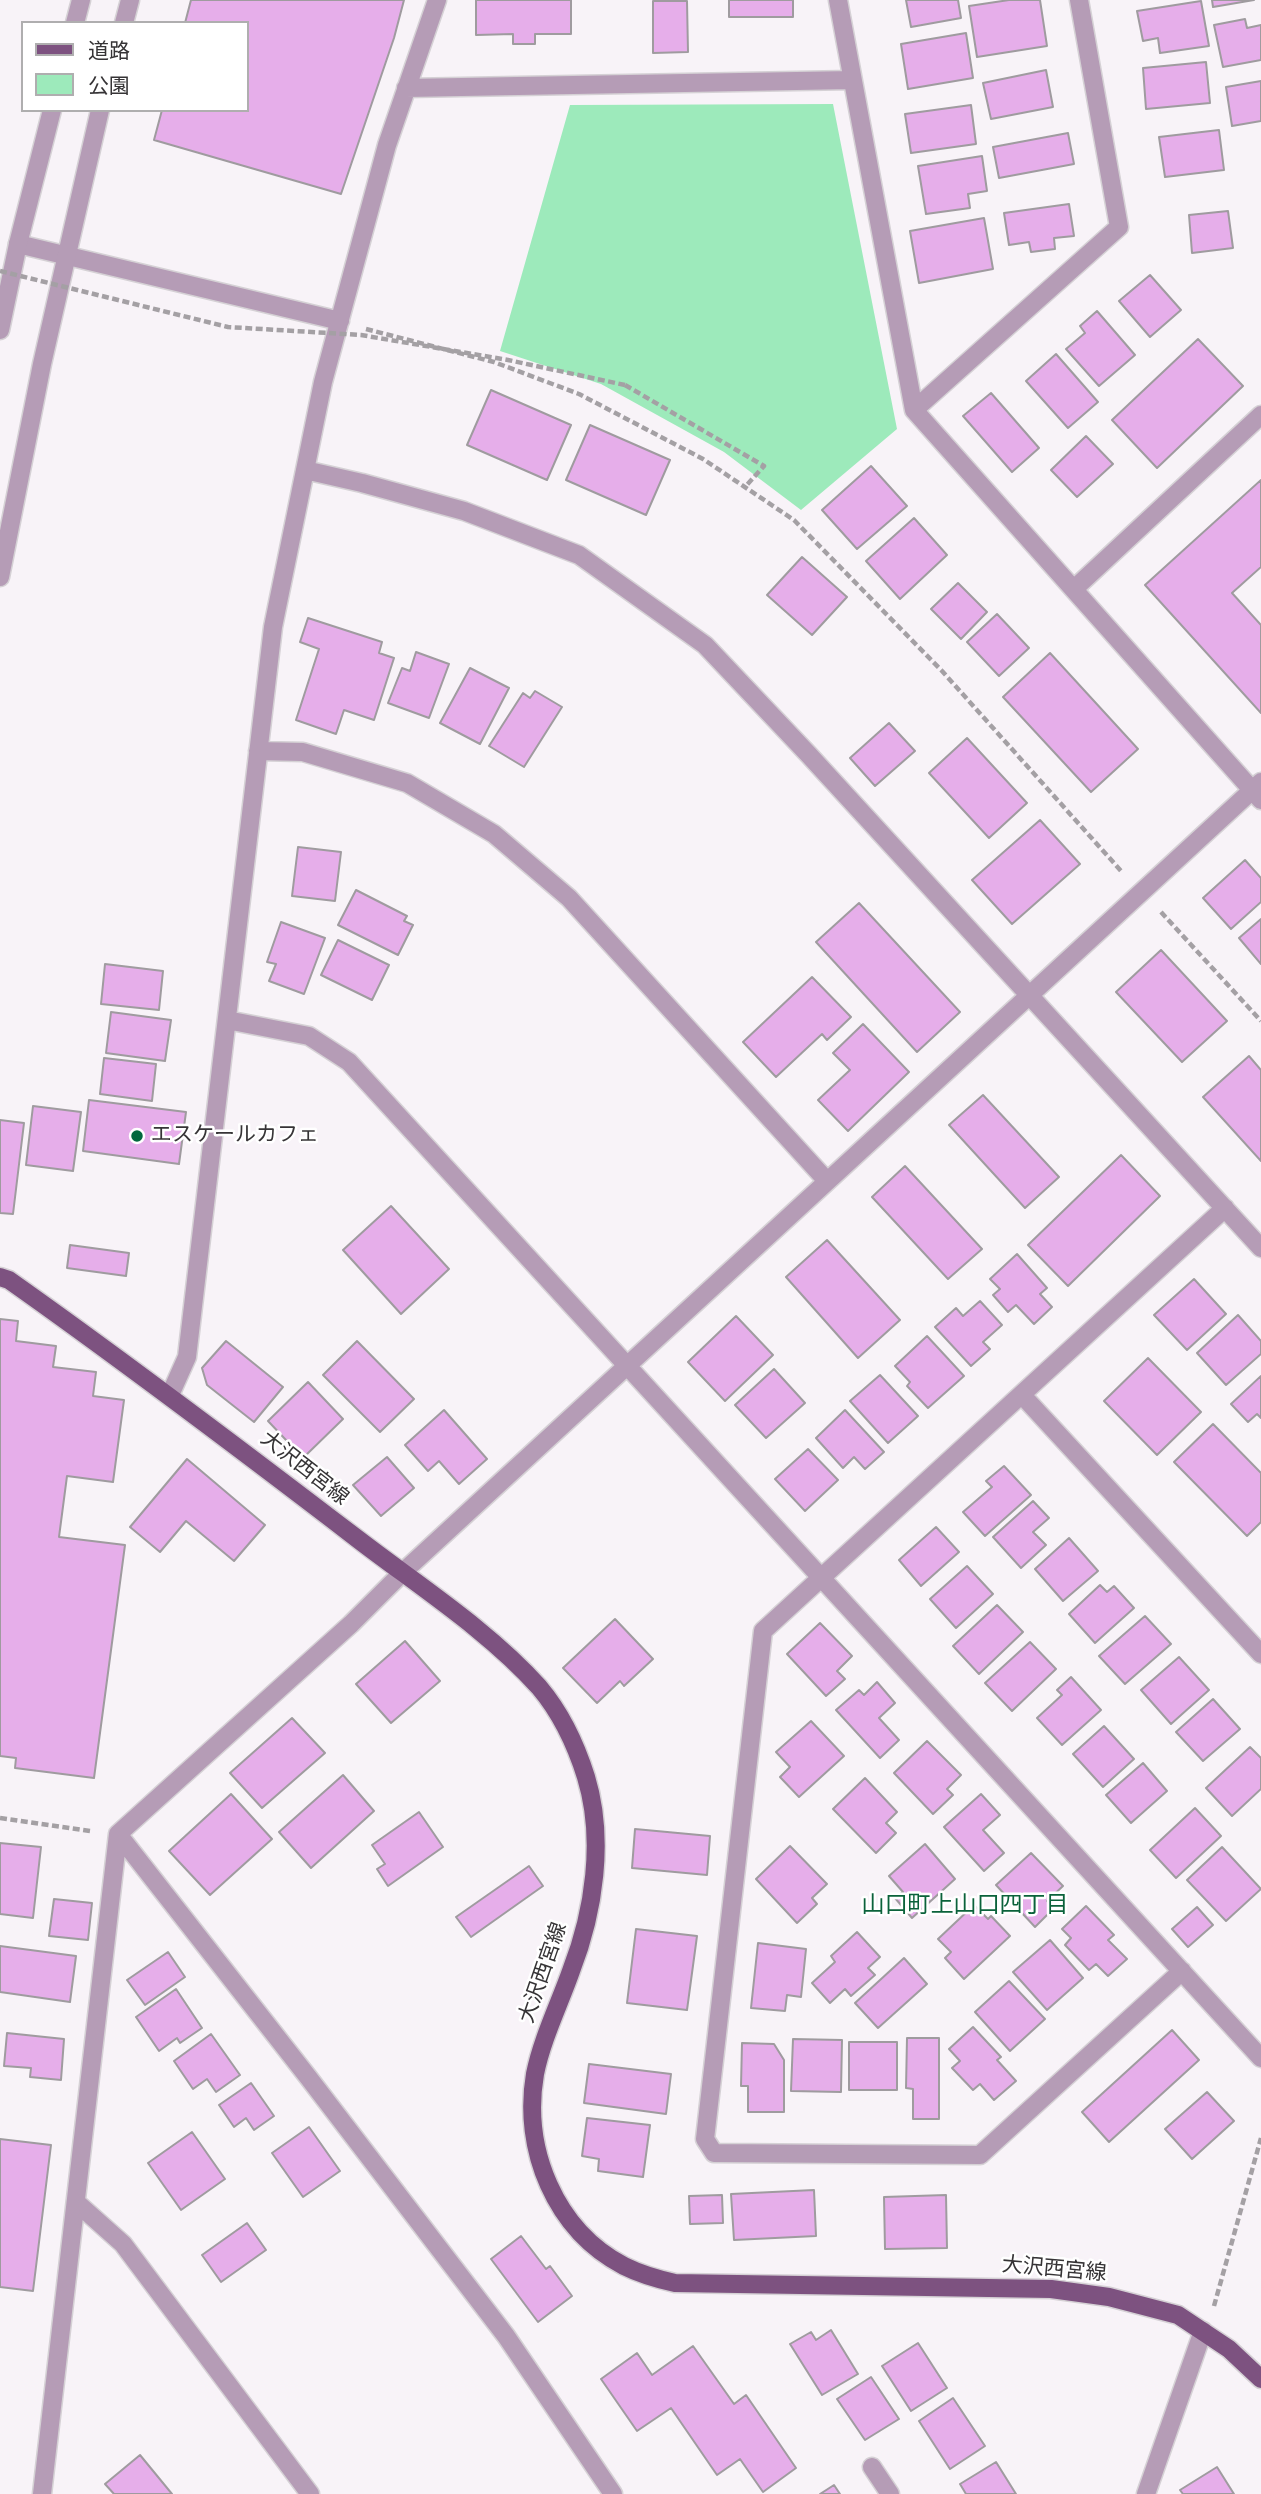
<!DOCTYPE html>
<meta charset="utf-8">
<style>
body{margin:0}
#map{position:relative;width:1261px;height:2494px;overflow:hidden;background:#f8f3f8;font-family:Poppins,"Noto Sans JP",sans-serif}
canvas{display:block}
.legend{position:absolute;left:21px;top:21px;width:228px;height:91px;box-sizing:border-box;background:#fff;border:2px solid #afaeaf;margin:0;padding:9px 12px;list-style:none;font-size:21px;color:#363436}
.legend li{display:flex;align-items:center;gap:14px;height:35px}
.legend b{width:35px;border:2px solid #afaeaf}
</style>
<div id="map">
<canvas width="1261" height="2494"></canvas>
<ul class="legend">
<li><b style="height:9px;background:#7d5280"></b>道路</li>
<li><b style="height:19px;background:#9deabb"></b>公園</li>
</ul>
</div>
<script>
const c = document.querySelector('canvas').getContext('2d');
c.lineJoin = 'round';
function fillPath(path, color) { c.fillStyle = color; c.fill(path, 'evenodd'); }
function strokePath(path, color, width, dash) { c.strokeStyle = color; c.lineWidth = width; c.lineCap = dash ? 'butt' : 'round'; c.setLineDash(dash || []); c.stroke(path); }
function write(font, color, halo, rows, align = 'center') {
  c.font = font + ' Poppins,"Noto Sans JP",sans-serif'; c.lineWidth = 5; c.setLineDash([]); c.textBaseline = 'middle'; c.strokeStyle = halo; c.fillStyle = color; for (const [text, x, y, turn = 0] of rows) {
    c.save(); c.translate(x, y); c.rotate((+turn || 0) * Math.PI / 180); c.textAlign = isNaN(turn) ? turn : align; if (halo) c.strokeText(text, 0, 0); c.fillText(text, 0, 0); c.restore();
  }
}
const green = new Path2D(`
 M833,104L897,429L801,510L724,452L601,384L500,351L570,105Z`);
const building = new Path2D(`
 M191,0H404L394,38L341,194L154,140L162,110H247V23H185Z
 M476,0H571V34H535V44H513V34L476,35Z
 M729,0H793V17H729Z
 M906,0H958L961,18L911,27Z
 M1009,0H1040L1047,46L977,57L969,6Z
 M1212,0H1254L1213,7Z
 M653,1H687L688,52L653,53Z
 M1201,1L1209,46L1160,53L1158,38L1143,41L1137,11Z
 M1245,19L1247,28L1261,25V60L1223,67L1214,25Z
 M966,33L973,78L908,89L901,44Z
 M1206,62L1210,103L1146,109L1143,68Z
 M1046,70L1053,107L991,119L983,83Z
 M1261,81V121L1232,126L1226,87Z
 M971,105L976,144L911,153L905,114Z
 M1219,130L1224,170L1165,177L1159,137Z
 M1068,133L1074,164L999,178L993,147Z
 M982,156L987,191L968,194L970,208L926,214L918,166Z
 M1069,204L1074,236L1054,238L1055,249L1031,252L1029,242L1009,245L1004,213Z
 M1228,211L1233,248L1192,253L1189,215Z
 M984,218L993,269L919,283L910,231Z
 M1150,275L1181,310L1150,337L1119,301Z
 M1097,311L1135,355L1099,386L1066,349L1085,333L1080,326Z
 M1198,339L1243,386L1157,468L1112,420Z
 M1056,354L1098,402L1068,428L1026,381Z
 M491,390L571,425L547,480L467,445Z
 M991,393L1039,448L1012,472L963,416Z
 M590,425L670,460L646,515L566,480Z
 M1086,436L1113,464L1077,497L1051,470Z
 M871,466L907,506L857,549L822,510Z
 M1261,480V567L1232,593L1261,625V713L1145,585Z
 M914,518L947,555L900,599L866,561Z
 M802,557L847,597L812,635L767,595Z
 M958,583L987,612L961,639L931,609Z
 M997,614L1029,648L999,676L967,642Z
 M308,618L382,642L379,653L394,658L374,720L344,710L336,734L296,720L319,649L300,642Z
 M416,652L449,664L429,718L388,703L402,668L410,671Z
 M1050,653L1138,749L1091,792L1003,697Z
 M470,668L509,688L480,744L440,723Z
 M535,691L562,707L524,767L489,746L523,693L530,698Z
 M889,723L915,751L875,786L850,758Z
 M967,738L1027,803L989,838L929,773Z
 M1040,820L1080,864L1012,924L972,880Z
 M298,847L341,852L335,901L292,896Z
 M1245,860L1261,878V902L1231,929L1203,898Z
 M356,890L407,916L404,921L413,925L398,955L338,925Z
 M859,903L960,1012L917,1052L816,942Z
 M1261,919V964L1239,938Z
 M281,922L325,938L304,994L269,981L276,964L267,962Z
 M338,940L389,965L372,1000L321,975Z
 M1161,950L1227,1021L1182,1062L1116,992Z
 M105,964L163,971L159,1010L101,1004Z
 M812,977L851,1017L827,1040L822,1034L776,1077L743,1042Z
 M111,1012L171,1020L165,1061L106,1053Z
 M863,1024L909,1072L848,1131L818,1100L850,1070L833,1053Z
 M1249,1056L1261,1070V1161L1203,1097Z
 M104,1058L156,1064L152,1101L100,1094Z
 M983,1095L1059,1177L1025,1208L949,1125Z
 M89,1100L186,1112L179,1164L83,1151Z
 M33,1106L81,1112L73,1171L26,1165Z
 M0,1120L24,1123L13,1214L0,1213Z
 M1121,1155L1160,1196L1068,1286L1028,1245Z
 M905,1166L982,1249L948,1279L872,1197Z
 M391,1206L449,1269L401,1314L343,1250Z
 M827,1240L900,1320L858,1358L786,1277Z
 M70,1245L129,1253L126,1276L67,1268Z
 M1017,1254L1047,1288L1040,1294L1052,1307L1034,1324L1016,1305L1008,1312L993,1295L1000,1289L990,1279Z
 M1194,1279L1226,1314L1187,1350L1154,1315Z
 M980,1301L1002,1325L983,1342L990,1349L971,1366L935,1327L956,1308L963,1316Z
 M1238,1315L1261,1341V1354L1226,1385L1197,1353Z
 M736,1316L773,1355L725,1401L688,1362Z
 M0,1319L18,1321L16,1341L56,1346L53,1367L96,1372L93,1396L124,1400L113,1482L67,1476L59,1537L125,1545L94,1778L15,1768L16,1758L0,1756Z
 M927,1336L964,1376L928,1408L907,1386L910,1382L895,1366Z
 M226,1341L283,1387L254,1422L207,1385L202,1368Z
 M357,1341L414,1399L380,1432L323,1375Z
 M1148,1358L1201,1412L1157,1455L1104,1401Z
 M774,1369L805,1403L766,1438L735,1405Z
 M880,1375L918,1416L888,1443L850,1401Z
 M1261,1376V1418L1257,1414L1248,1422L1231,1404Z
 M308,1382L343,1419L303,1458L268,1421Z
 M444,1410L487,1459L459,1484L439,1461L428,1471L405,1445Z
 M845,1410L884,1452L865,1469L854,1457L843,1468L816,1438Z
 M1213,1424L1261,1473V1522L1247,1536L1174,1462Z
 M808,1449L838,1480L805,1511L775,1479Z
 M387,1457L414,1488L381,1516L353,1485Z
 M187,1459L265,1525L234,1561L186,1521L160,1552L130,1527Z
 M1004,1466L1031,1495L985,1536L963,1512L992,1487L986,1481Z
 M1033,1501L1049,1518L1033,1532L1046,1545L1021,1568L993,1537Z
 M936,1527L959,1552L921,1586L899,1560Z
 M1069,1538L1098,1571L1063,1601L1035,1569Z
 M967,1566L993,1594L956,1628L930,1599Z
 M1100,1585L1107,1592L1114,1586L1134,1608L1095,1643L1069,1614Z
 M997,1605L1023,1632L979,1674L953,1646Z
 M1145,1616L1171,1644L1125,1684L1099,1656Z
 M615,1619L653,1659L624,1686L620,1681L597,1703L563,1668Z
 M820,1623L852,1656L837,1671L845,1679L826,1696L787,1654Z
 M405,1641L440,1681L391,1723L356,1684Z
 M1030,1642L1056,1669L1012,1711L985,1683Z
 M1179,1657L1209,1690L1171,1724L1141,1690Z
 M1071,1677L1101,1710L1062,1745L1037,1718L1062,1695L1057,1690Z
 M877,1682L895,1703L879,1718L899,1740L880,1758L836,1710L859,1690L864,1695Z
 M1213,1699L1240,1729L1203,1761L1176,1732Z
 M292,1718L325,1753L262,1808L230,1773Z
 M811,1721L844,1756L799,1797L780,1777L790,1767L776,1752Z
 M1104,1726L1134,1759L1103,1787L1073,1754Z
 M927,1741L961,1775L947,1789L953,1795L933,1814L894,1773Z
 M1250,1747L1261,1758V1789L1232,1816L1206,1788Z
 M1143,1763L1167,1791L1131,1823L1106,1795Z
 M343,1775L374,1811L311,1868L279,1832Z
 M865,1778L897,1812L886,1823L896,1833L876,1853L833,1809Z
 M231,1794L272,1839L210,1895L169,1851Z
 M981,1794L1000,1815L983,1830L1004,1853L984,1871L944,1827Z
 M1195,1808L1221,1836L1176,1878L1150,1850Z
 M419,1812L443,1847L388,1886L377,1869L385,1864L372,1845Z
 M635,1829L710,1836L707,1875L632,1868Z
 M0,1843L41,1847L33,1918L0,1914Z
 M925,1844L955,1879L912,1918L895,1898L903,1892L889,1876Z
 M790,1846L827,1884L812,1898L817,1904L797,1923L756,1879Z
 M1222,1847L1261,1889L1226,1921L1187,1880Z
 M1031,1853L1063,1886L1047,1901L1054,1908L1035,1927L996,1885Z
 M529,1866L543,1886L471,1937L456,1917Z
 M54,1899L92,1903L88,1940L49,1936Z
 M974,1905L988,1919L991,1916L1010,1936L964,1979L945,1958L951,1952L938,1939Z
 M1086,1906L1114,1935L1108,1940L1127,1959L1108,1976L1096,1964L1089,1970L1065,1945L1071,1938L1062,1929Z
 M1197,1907L1213,1925L1188,1947L1172,1929Z
 M636,1929L697,1936L687,2010L627,2003Z
 M857,1932L880,1957L868,1968L875,1975L851,1996L845,1989L830,2003L812,1983L835,1962L831,1956Z
 M1050,1940L1083,1978L1047,2010L1013,1972Z
 M758,1943L806,1949L801,1997L787,1995L785,2011L751,2008Z
 M0,1946L76,1956L70,2002L0,1992Z
 M168,1952L185,1977L145,2005L127,1980Z
 M904,1958L927,1984L878,2028L855,2003Z
 M1009,1981L1045,2019L1010,2051L975,2012Z
 M176,1989L202,2028L180,2043L177,2038L159,2051L136,2017Z
 M973,2027L1001,2057L997,2060L1016,2081L994,2100L980,2084L973,2090L952,2068L960,2061L949,2049Z
 M1172,2030L1199,2060L1109,2142L1082,2112Z
 M7,2033L64,2039L61,2080L30,2077L31,2068L4,2066Z
 M211,2034L240,2075L216,2092L207,2079L193,2089L174,2061Z
 M907,2038H939V2119H913V2089L906,2088Z
 M793,2039L842,2040L841,2092L791,2091Z
 M849,2042H897V2090H849Z
 M742,2043L774,2044L784,2060V2112H748V2086H741Z
 M589,2064L671,2074L666,2114L584,2103Z
 M251,2083L274,2116L254,2130L246,2118L234,2127L219,2105Z
 M1207,2092L1234,2121L1192,2159L1165,2129Z
 M587,2118L650,2125L643,2177L598,2171L599,2159L582,2156Z
 M309,2127L340,2171L303,2197L272,2153Z
 M192,2132L225,2179L181,2210L148,2163Z
 M0,2139L51,2145L33,2291L0,2287Z
 M814,2190L816,2236L734,2240L731,2194Z
 M722,2195L723,2223L690,2224L689,2196Z
 M946,2195L947,2248L885,2249L884,2197Z
 M247,2223L266,2250L221,2282L202,2255Z
 M521,2236L546,2269L550,2266L572,2296L538,2322L491,2259Z
 M831,2330L858,2374L822,2395L790,2344L811,2332L816,2340Z
 M918,2343L947,2388L911,2411L882,2366Z
 M693,2346L734,2404L746,2395L796,2468L763,2492L740,2459L717,2475L671,2408L637,2431L601,2379L637,2353L652,2375Z
 M871,2377L899,2419L865,2440L837,2399Z
 M953,2398L985,2446L950,2469L919,2421Z
 M140,2455L172,2494H114L105,2484Z
 M996,2462L1016,2494H966L960,2484Z
 M1217,2467L1234,2494H1183L1180,2490Z
 M834,2485L840,2494H820Z`);
const path = new Path2D(`
 M366,329L494,362L579,394L703,459L794,520L942,671L1122,872
 M625,385L764,466L745,487
 M1161,912L1261,1021
 M0,1818L90,1831
 M1214,2306L1261,2138`);
const minor = new Path2D(`
 M838,0L914,410L1261,800
 M406,88L852,80
 M18,244L340,321
 M914,410L1119,227L1079,0
 M305,470L362,483L464,511L579,555L705,645L809,755L1261,1248
 M1074,589L1261,415
 M258,751L303,752L407,783L494,834L569,898L827,1181
 M227,1020L309,1036L349,1062L1261,2058
 M170,1395L187,1357L273,627L323,382L387,145L437,0
 M1022,1395L1261,1654
 M118,1834L308,2077L506,2336L613,2494
 M1182,1971L980,2155L714,2153L705,2139L763,1631L1225,1208
 M77,2203L123,2244L310,2494
 M872,2467L890,2494
 M42,2494L118,1834L351,1624L402,1573L1261,782
 M1146,2494L1203,2331`);
const tertiary = new Path2D(`
 M75,23L81,0
 M124,23L130,0
 M0,330L18,244L52,110
 M0,577L42,364L100,110`);
const primary = new Path2D(`
 M0,1277L9,1280C128,1364 244,1452 359,1540C419,1586 489,1631 539,1687C561,1713 576,1745 586,1777C605,1839 594,1912 571,1971C559,2005 542,2039 535,2074C522,2149 555,2230 624,2266C640,2274 657,2279 675,2283L1051,2289L1109,2297L1178,2315L1229,2349L1261,2379`);
const pathBridge = new Path2D(`
 M0,271L228,327L361,335L508,360L625,385`);
const markers = [
 [137,1136,7,"#01683e"]
];
const poiNames = [
 ["エスケールカフェ",151,1136]
];
const streetNames = [
 ["大沢西宮線",304,1469,38],
 ["大沢西宮線",544,1973,-71],
 ["大沢西宮線",1054,2270,5]
];
const neighbourhoodNames = [
 ["山口町上山口四丁目",965,1906]
];
fillPath(green, '#9deabb');
fillPath(building, '#e6aeea');
strokePath(building, '#9f9b9f', 2);
strokePath(minor, '#d5d1d5', 21);
strokePath(tertiary, '#d5d1d5', 21);
strokePath(primary, '#d5d1d5', 21);
strokePath(path, '#a4a0a4', 4.5, [7, 3.5]);
strokePath(minor, '#b59cb6', 18);
strokePath(tertiary, '#b59cb6', 18);
strokePath(primary, '#7d5280', 18);
strokePath(pathBridge, '#a4a0a4', 4.5, [7, 3.5]);
for (const [x, y, r, color] of markers) { const dot = new Path2D(); dot.arc(x, y, r, 0, 2 * Math.PI); c.fillStyle = color; c.fill(dot); strokePath(dot, '#fff', 2.5); }
write('21px', '#363436', '#fff', poiNames, 'left');
write('21px', '#363436', '#fff', streetNames);
write('23px', '#0b623b', '#fff', neighbourhoodNames);
</script>
